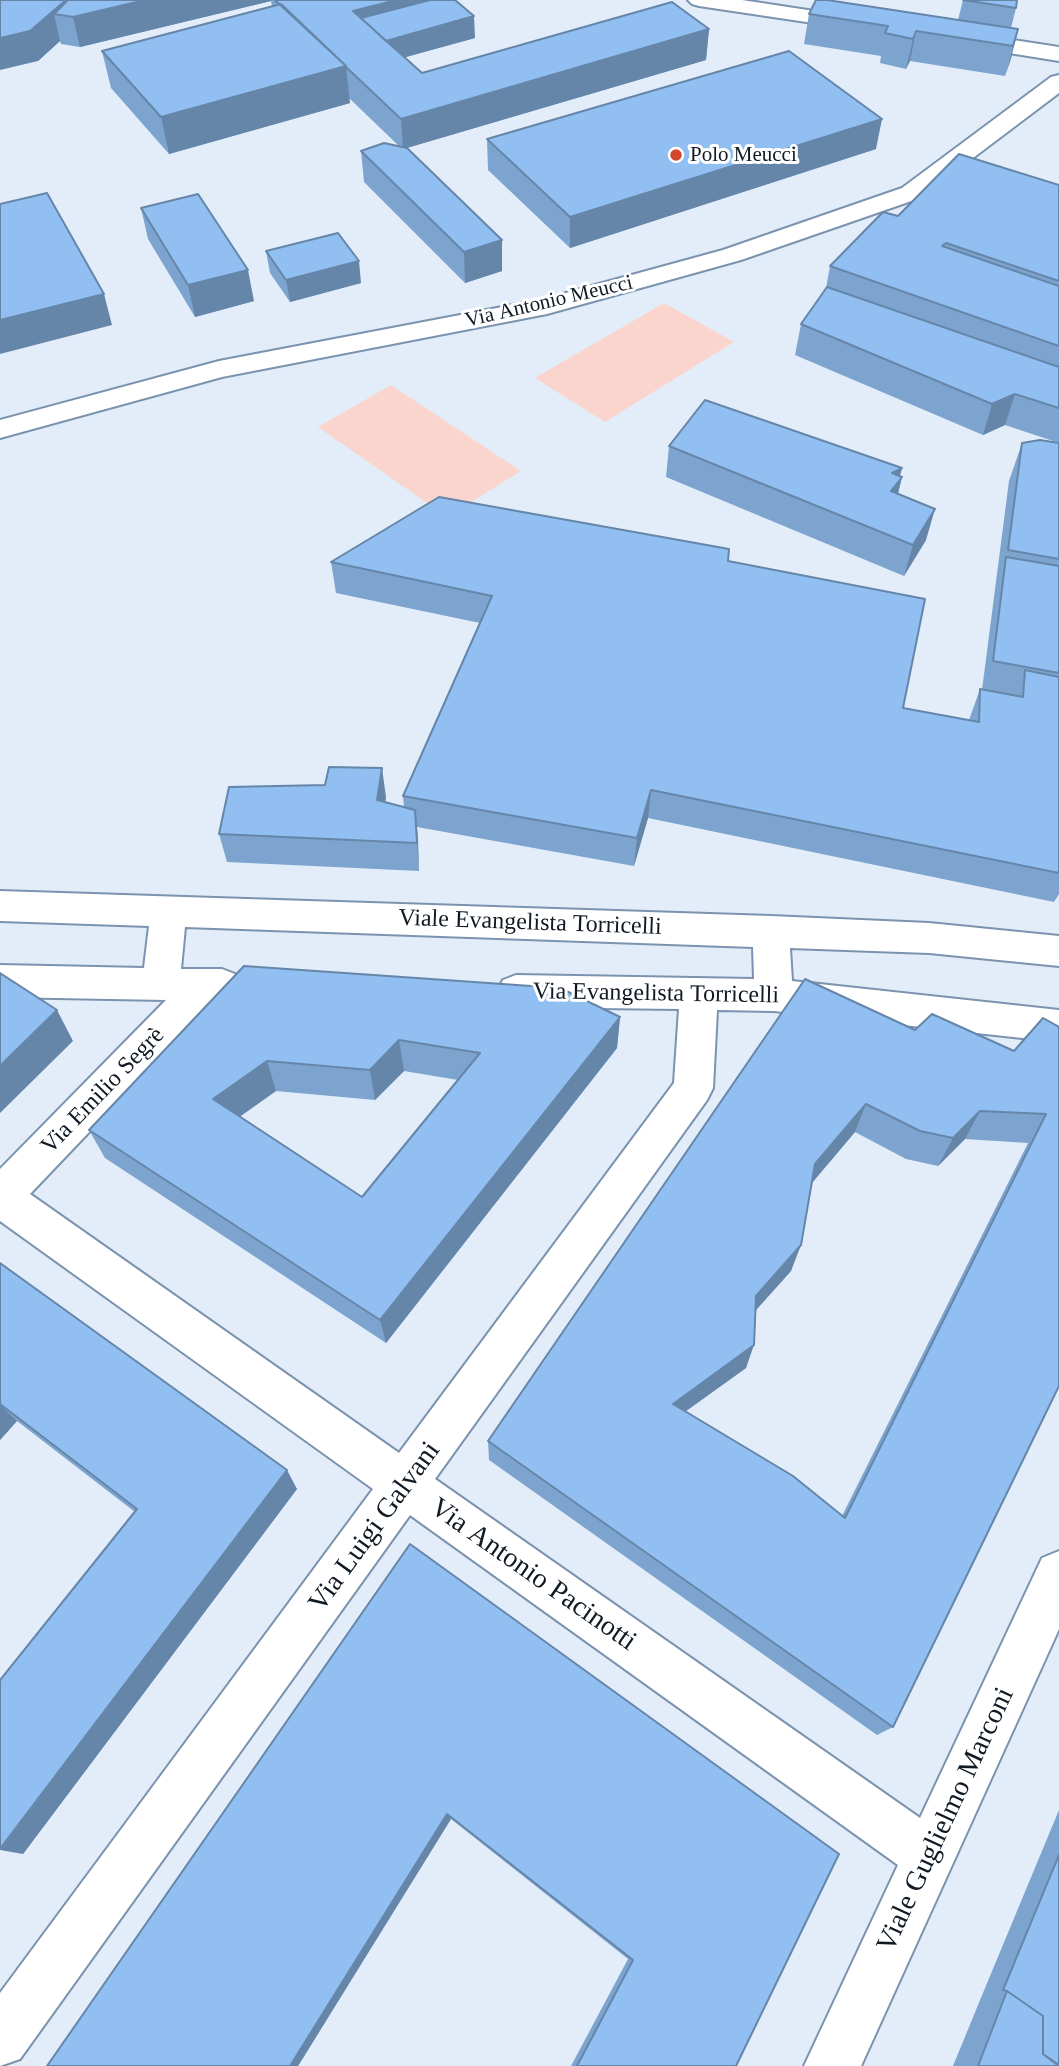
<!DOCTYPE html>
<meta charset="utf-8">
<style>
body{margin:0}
canvas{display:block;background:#e2edf9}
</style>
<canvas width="1059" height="2066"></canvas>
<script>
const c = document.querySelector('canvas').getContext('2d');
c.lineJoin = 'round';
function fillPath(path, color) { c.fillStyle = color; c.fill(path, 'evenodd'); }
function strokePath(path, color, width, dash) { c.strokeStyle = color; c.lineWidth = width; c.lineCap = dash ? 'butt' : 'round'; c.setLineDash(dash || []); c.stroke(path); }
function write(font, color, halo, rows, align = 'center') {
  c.font = font + ' Georgia,serif'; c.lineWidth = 6; c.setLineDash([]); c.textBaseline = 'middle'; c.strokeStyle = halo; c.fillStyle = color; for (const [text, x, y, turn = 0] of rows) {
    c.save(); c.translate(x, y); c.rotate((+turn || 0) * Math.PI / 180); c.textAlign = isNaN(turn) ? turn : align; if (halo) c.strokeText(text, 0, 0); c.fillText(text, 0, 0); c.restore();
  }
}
const green = new Path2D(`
 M664,303L734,342L605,422L535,378Z
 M391,385L521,471L447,517L318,427Z`);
const minor = new Path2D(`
 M688,0H742L860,18L868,19L871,24L868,29L860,30L699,6L692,4Z
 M961,32L1059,47V61L953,44L950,39L953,34Z
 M1059,75V93L920,198L741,260L547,314L222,377L0,438V420L219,361L544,299L723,250L902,188L1051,77Z
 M0,891L771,916L929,923L1059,936V966L929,953L790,948L792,981L1059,1010V1042L774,1011L717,1010L713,1088L707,1100L435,1479L920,1818L1042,1558L1059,1551V1629L861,2066H804L898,1865L410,1515L20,2059L0,2066V1993L373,1489L0,1221V1169L166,1000L0,997V965L144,968L149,926L0,921ZM185,927L753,947L754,979L516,975L503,980L497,991L503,1002L516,1007L679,1009L674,1083L399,1453L30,1194L214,1001L235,996L241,985L235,974L222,969H181Z`);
const wall = new Path2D(`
 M0,0H455L475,38L405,57L422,73L709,29L706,60L407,148L502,271L465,283L364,182L361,151L400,147L349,98L350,103L169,154L111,88L102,51L272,7L271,1L80,47L61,44L60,41L38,61Z
 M963,0L1016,8L1011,28L1018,29L1005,76L910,61L906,69L880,63L881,56L804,44L809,14L958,20Z
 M487,139L876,149L570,248L488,170Z
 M1059,185V443L1005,425L983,435L795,355L801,324L826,288L830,266L898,216Z
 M141,208L254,301L195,317L148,239Z
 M266,251L361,283L290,302L270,273Z
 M1022,443H1059V894L1054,902L648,818L634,866L417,827L419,871L227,862L219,834L386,797L385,802L404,807L403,796L480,623L336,593L331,562L728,561L903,708L969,720L980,689L982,690L1009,481Z
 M669,446L902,468L900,476L902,477L898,494L926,540L904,576L666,477Z
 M244,966L620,1017L617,1048L386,1343L105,1158L89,1130ZM404,1071L458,1080L362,1197L240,1116L276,1091L375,1100Z
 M1043,1018L1059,1386L893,1727L877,1735L489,1460L488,1441L915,1030L1014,1051ZM855,1132L906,1159L938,1166L965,1139L1028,1143L842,1516L686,1411L746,1368L756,1310L791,1271L812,1183Z
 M0,1263L297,1489L23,1854L135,1512L17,1421L0,1440Z
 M410,1544L736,2066H571L628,1959L451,1819L298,2066H47Z
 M1059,1810V2066H953L985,1988Z`);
const shadedWall = new Path2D(`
 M66,0H271V1L80,47L73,17L54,14L60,41L38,61L0,70V38Z
 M397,0H448L373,37L353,11Z
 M474,16L475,38L381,64L379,42Z
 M709,29L706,60L403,149L401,119Z
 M1018,29L1011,59L1005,76L1013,46Z
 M916,31L910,61L906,69L913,39Z
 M346,66L350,103L169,154L161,117Z
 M882,119L876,149L570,248V217Z
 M502,240V271L465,283L464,252Z
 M359,261L361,283L290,302L286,280Z
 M248,270L254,301L195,317L188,285Z
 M104,294L112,325L0,354V320Z
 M1015,394L1005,425L983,435L992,404Z
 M902,468L898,482L902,477L894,508L883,521L892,473Z
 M935,509L926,540L904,576L913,545Z
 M382,768L386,797L381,828L377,800Z
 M651,790L648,818L634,866L637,838Z
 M415,810L418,838L419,871L417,843Z
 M57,1010L73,1041L0,1113V1066Z
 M620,1017L617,1048L386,1343L380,1320Z
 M399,1040L404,1071L375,1100L370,1070Z
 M267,1061L276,1091L224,1128L213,1099Z
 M866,1104L855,1132L805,1191L815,1164Z
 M980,1111L965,1139L938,1166L953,1138Z
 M801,1245L791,1271L748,1319L756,1296Z
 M754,1345L746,1368L668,1424L673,1404Z
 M0,1405L17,1421L0,1440Z
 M287,1470L297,1489L23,1854L0,1850Z
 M447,1814L451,1819L298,2066H290Z`);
const building = new Path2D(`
 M0,0H66L30,31L0,38Z
 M68,0H145L73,17L54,14Z
 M275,0H397L353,11L422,73L672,2L709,29L401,119L346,67V66Z
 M430,0H455L474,16L386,41L361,18Z
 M816,0H827L1018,29L1013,46L916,31L913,39L885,33L888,26L809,14Z
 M963,0H1017L1016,8Z
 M281,4L346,66L161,117L102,51Z
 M789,51L882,119L570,217L487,139Z
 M384,143L407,148L502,240L464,252L361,151Z
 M959,154L1059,185V281L946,243L942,246L1059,286V346L830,266L883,212L898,216Z
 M47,193L104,294L0,320V204Z
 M198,194L248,270L188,285L141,208Z
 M338,233L359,261L286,280L266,251Z
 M827,287L1059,367V408L1015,394L992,404L801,324Z
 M705,400L902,468L892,473L902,477L891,491L935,509L913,545L669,446Z
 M1040,440L1059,443V559L1008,550L1022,443Z
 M439,497L729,549L728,561L925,599L903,708L979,722L980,689L1023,697L1025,670L1059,677V873L651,790L637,838L403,796L492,596L331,562Z
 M1006,557L1059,566V673L993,661Z
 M329,767L382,768L377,800L415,810L417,843L219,834L229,787L325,785Z
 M244,966L560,988L620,1017L380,1320L89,1130ZM399,1040L480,1053L362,1197L213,1099L267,1061L370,1070Z
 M0,973L57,1010L0,1066Z
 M805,979L915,1030L932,1014L1014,1051L1043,1018L1059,1027V1386L893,1727L488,1441ZM866,1104L920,1131L953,1138L980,1111L1046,1114L845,1518L793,1476L673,1404L754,1345L756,1296L801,1245L815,1164Z
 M0,1263L287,1470L0,1849V1680L137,1509L0,1404Z
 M410,1544L839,1854L736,2066H577L633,1960L447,1814L290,2066H47Z
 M1059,1855V2065L1043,2054V2016L1007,1991L1003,1990Z
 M1007,1991L1043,2016V2054L1059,2066H978Z`);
const markers = [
 [676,155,7,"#d3482d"]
];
const farPoinames = [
 ["Polo Meucci",690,155]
];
const farStreetnames = [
 ["Via Antonio Meucci",549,302,-13]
];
const streetNames = [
 ["Viale Evangelista Torricelli",530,923,2],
 ["Via Evangelista Torricelli",656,994,1],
 ["Via Emilio Segrè",103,1091,-46]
];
const nearStreetnames = [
 ["Via Luigi Galvani",375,1527,-54],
 ["Via Antonio Pacinotti",533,1575,35],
 ["Viale Guglielmo Marconi",946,1820,-65]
];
fillPath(green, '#f9d5cd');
strokePath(minor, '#7b93af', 4);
fillPath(minor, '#fff');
fillPath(wall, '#7da4cf');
fillPath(shadedWall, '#6686a9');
fillPath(building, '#91bff1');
strokePath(building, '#6686a9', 2);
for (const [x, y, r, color] of markers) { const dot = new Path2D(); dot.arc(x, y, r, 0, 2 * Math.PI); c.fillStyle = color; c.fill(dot); strokePath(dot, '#fff', 2.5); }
write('21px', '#101a24', '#fff', farPoinames, 'left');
write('21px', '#101a24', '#fff', farStreetnames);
write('24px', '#101a24', '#fff', streetNames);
write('28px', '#101a24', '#fff', nearStreetnames);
</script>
